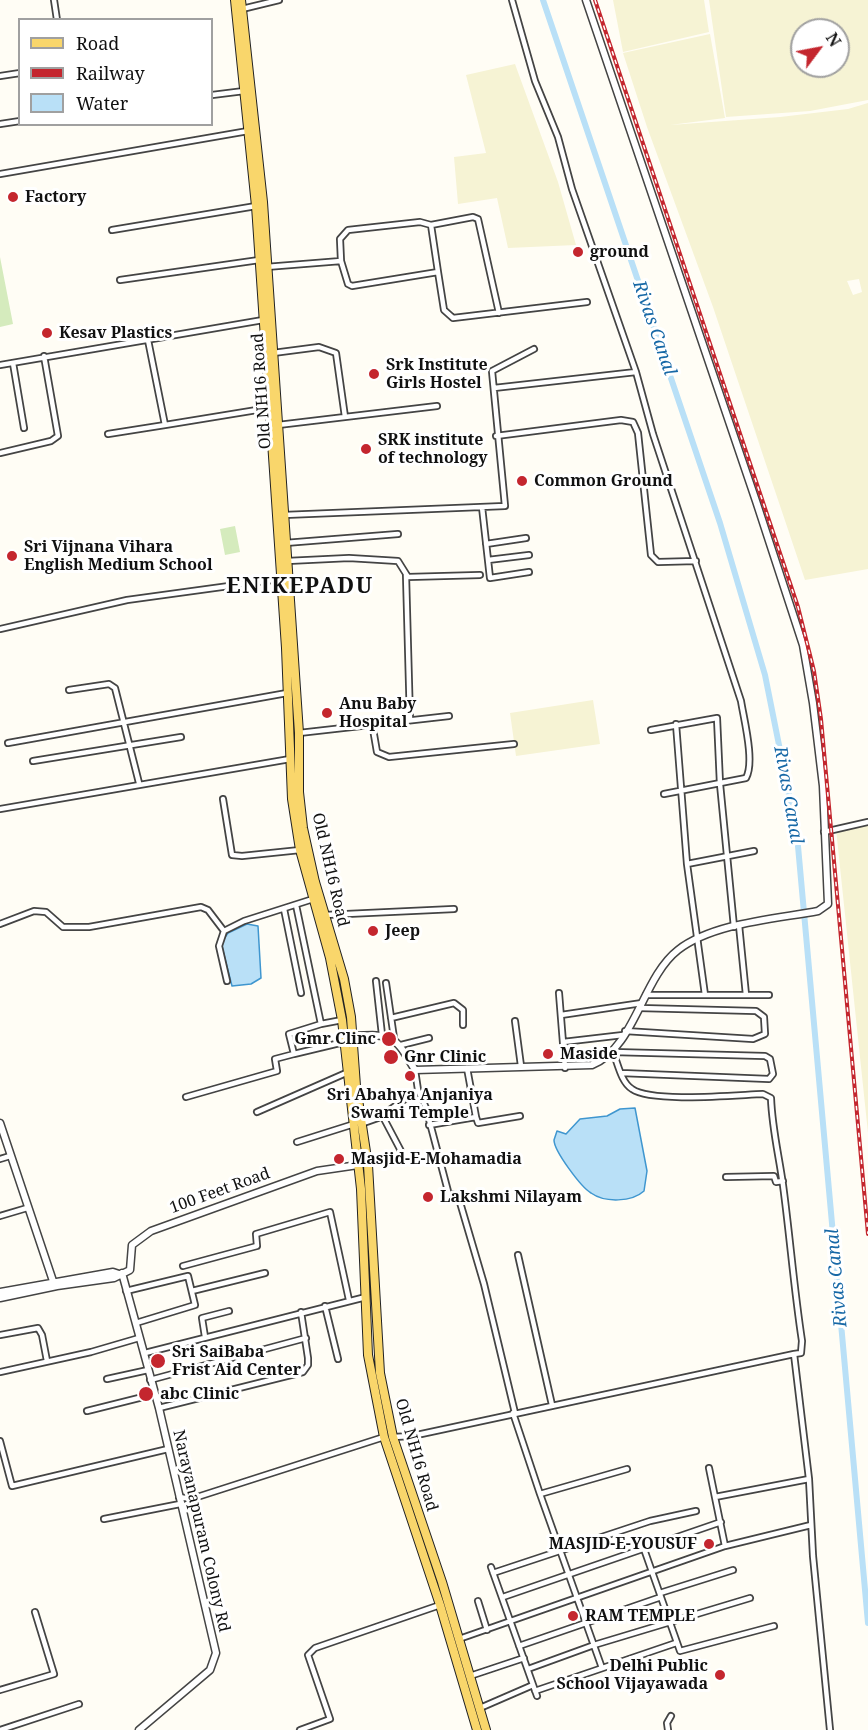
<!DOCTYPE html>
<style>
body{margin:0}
#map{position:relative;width:868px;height:1730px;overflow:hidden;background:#fffdf5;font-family:"Noto Serif",serif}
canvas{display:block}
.legend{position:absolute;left:18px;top:18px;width:195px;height:108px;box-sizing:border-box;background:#fff;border:2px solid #a0a0a0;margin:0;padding:8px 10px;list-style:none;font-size:18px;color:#111}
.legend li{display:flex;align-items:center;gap:12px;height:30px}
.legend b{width:30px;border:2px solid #a0a0a0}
.north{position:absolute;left:790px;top:18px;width:60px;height:60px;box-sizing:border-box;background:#fff;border:2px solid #a0a0a0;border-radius:50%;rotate:58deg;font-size:16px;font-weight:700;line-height:24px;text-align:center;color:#111}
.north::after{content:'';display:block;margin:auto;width:21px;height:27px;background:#c4262e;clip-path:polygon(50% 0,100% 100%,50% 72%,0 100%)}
</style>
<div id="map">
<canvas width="868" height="1730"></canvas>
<ul class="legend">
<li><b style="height:8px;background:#f9d66b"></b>Road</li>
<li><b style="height:8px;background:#c4262e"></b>Railway</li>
<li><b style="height:16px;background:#b9e0f7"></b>Water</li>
</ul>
<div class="north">N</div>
</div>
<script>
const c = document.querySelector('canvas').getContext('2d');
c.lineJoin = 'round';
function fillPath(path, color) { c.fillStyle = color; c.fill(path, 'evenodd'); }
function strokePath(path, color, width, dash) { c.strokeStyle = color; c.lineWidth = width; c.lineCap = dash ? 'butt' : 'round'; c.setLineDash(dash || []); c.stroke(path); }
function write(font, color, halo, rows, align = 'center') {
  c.font = font + ' "Noto Serif",serif'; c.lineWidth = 6; c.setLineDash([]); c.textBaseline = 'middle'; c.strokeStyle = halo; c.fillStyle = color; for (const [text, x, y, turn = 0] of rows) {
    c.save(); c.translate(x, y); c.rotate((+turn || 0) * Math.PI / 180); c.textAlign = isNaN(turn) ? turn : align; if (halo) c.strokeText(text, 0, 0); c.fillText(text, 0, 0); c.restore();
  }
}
const farmland = new Path2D(`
 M613,0H704L709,32L623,52Z
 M709,0H868V100L810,111L726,117ZM802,30H838V66H802Z
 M710,34L725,118L670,125L780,117L848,109L868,103V569L805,580L713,307L647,127L623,53ZM859,279L862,292L853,295L847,281Z
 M515,64L558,182L576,245L508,248L497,198L458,204L454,157L486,153L466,75Z
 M593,700L600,744L516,756L510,713Z
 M868,820V1133L836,829Z`);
const green = new Path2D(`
 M0,257L13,324L0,327Z
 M235,526L240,552L225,555L220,529Z`);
const water = new Path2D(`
 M247,924L258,926L261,978L251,984L232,986L221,943L228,933Z
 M635,1108L647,1171L644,1191C632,1202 605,1203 591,1193C581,1187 554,1151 554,1140C555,1137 556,1134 557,1131L566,1134L580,1119L607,1116L620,1109Z`);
const canal = new Path2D(`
 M543,0L720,523L765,675L797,835L868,1623`);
const minor = new Path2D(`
 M54,0L57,20
 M512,0L535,81L558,137L572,189L636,372L653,434L741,701C744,720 755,762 746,778L664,794
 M242,9L279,0
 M0,76L20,73
 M212,95L244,91
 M0,124L20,121
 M0,174L248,131
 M431,225L438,272L352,286L348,284L341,261L340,239L348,230L420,222L431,225L473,217L478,219L499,313
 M112,230L256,206
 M266,267L341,261
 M438,272L444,310L453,318L587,302
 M120,280L259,260
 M148,340L165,425L269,408
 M273,353L319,347L336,353L345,417
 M13,363L24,428
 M0,365L263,320
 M494,388L636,372
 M278,425L437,406
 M108,434L165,425
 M496,436L621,420L633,422L638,433L651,555L658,562L696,561
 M0,453L51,441L58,436L44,356
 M482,507L490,578L529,572
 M284,515L505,506L492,371L534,349
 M285,543L398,534
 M486,544L526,538
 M488,560L529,555
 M287,561L349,558L398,561L408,577L480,575
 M406,575L410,720
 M0,629L127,600L280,579
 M69,690L109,684L115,688L139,783
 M372,723L377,752L389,757L514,744
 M676,724L687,864L705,995
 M651,730L717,718L720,784L734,927
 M299,733L449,716
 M8,743L287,693
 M33,761L181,737
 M223,799L232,855L242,856L300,850
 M0,809L290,759
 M824,832L868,822
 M687,864L754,851
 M296,905L321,1024L289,1034L294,1054L344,1042
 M284,909L301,993
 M325,915L454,909
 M0,924L34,911L46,912L63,927H89L201,907L208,910L224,931
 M739,925L746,995
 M227,981L219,946L224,931L244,921L313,899
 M376,981L382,1035
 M386,983L394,1038
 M559,993L565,1068
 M646,995H769
 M561,1015L642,1003
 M391,1018L454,1003L463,1010V1025
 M515,1021L521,1066
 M321,1024L342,1020
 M625,1031L753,1039L765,1034L764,1017L756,1011L639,1008
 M563,1042L623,1035
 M401,1045L429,1038
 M467,1068L476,1117
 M415,1070L418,1090L426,1108L449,1195L454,1194
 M621,1073L769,1079L773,1074L770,1059L765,1056L613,1052C618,1064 621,1082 632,1089C652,1103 736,1095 763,1094L771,1098C772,1128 779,1156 783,1185C790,1237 794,1289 802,1341L801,1353L794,1354
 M186,1097L277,1071L275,1059L294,1054
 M257,1112L346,1073
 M382,1115L401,1151
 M361,1124L378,1118L418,1090
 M429,1125L476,1117L478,1123L520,1116
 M297,1142L354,1124
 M0,1159L10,1156
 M726,1177L774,1176L776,1182L783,1181
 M459,1199L484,1284L515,1413
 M0,1216L27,1208
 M518,1255L552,1405
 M183,1266L257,1246L256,1234L330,1212L349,1300
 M126,1291L188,1276L195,1305L136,1323
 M192,1291L265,1273
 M325,1306L338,1359
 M0,1335L38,1328L42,1335L47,1361
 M205,1337L202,1318L229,1311
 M145,1353L366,1297
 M0,1372L91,1352L139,1338
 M107,1379L148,1370
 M150,1380L306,1338
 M159,1408L303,1372L308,1365V1358L301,1312
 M87,1411L155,1394
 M513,1413L540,1494
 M393,1437L412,1436L794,1354L809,1479L813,1556L830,1730
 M0,1441L12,1486L168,1449
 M709,1468L725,1546
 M179,1497L191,1499L384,1437
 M715,1497L809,1479
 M104,1519L180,1504
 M644,1549L680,1651L774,1626
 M491,1567L537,1696
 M493,1573L650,1521L696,1511
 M660,1593L733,1570
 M503,1597L721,1522
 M478,1601L487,1630
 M459,1639L725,1546L811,1525
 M519,1646L661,1597
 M602,1668L540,1494L627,1469
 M528,1669L594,1645L750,1598
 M470,1676L524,1658
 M0,1690L54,1674L35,1612
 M535,1691L676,1643
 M480,1708L533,1685
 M0,1730L79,1704
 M300,1730L330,1719L308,1655L315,1648L440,1605
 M668,1730L667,1723L671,1716`);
const tertiary = new Path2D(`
 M352,1036C393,1034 394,1034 415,1070L592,1065C635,1048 642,978 678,950C713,923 775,919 818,911L828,904L823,786L813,703L803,645L756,501L586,0
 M0,1123L53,1281
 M122,1273L159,1408L216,1653L210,1670L139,1730
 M0,1292L113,1272L119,1274
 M0,1298L57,1286L114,1278L130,1270L132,1245L151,1231L317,1171L358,1165`);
const primary = new Path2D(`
 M235,0L256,206L286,648L292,799L300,850L330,958L342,1020L361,1189L368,1355L384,1437L440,1605L477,1730
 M241,0L263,202L299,733V792L303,828L315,882L344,979L351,1017L356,1086L368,1165L380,1373L393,1437L442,1582L486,1730`);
const rail = new Path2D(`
 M595,0L798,607L814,671L821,719L868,1234`);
const markers = [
 [13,197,6,"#c4262e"],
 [578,252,6,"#c4262e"],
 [47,333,6,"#c4262e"],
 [374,374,6,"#c4262e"],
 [366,449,6,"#c4262e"],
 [522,481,6,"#c4262e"],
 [12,556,6,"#c4262e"],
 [327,713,6,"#c4262e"],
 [373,931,6,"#c4262e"],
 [389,1039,8,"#c4262e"],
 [548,1054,6,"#c4262e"],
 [391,1057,8,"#c4262e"],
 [410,1076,6,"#c4262e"],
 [339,1159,6,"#c4262e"],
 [428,1197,6,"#c4262e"],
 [158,1361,8,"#c4262e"],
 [146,1394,8,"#c4262e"],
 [709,1544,6,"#c4262e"],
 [573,1616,6,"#c4262e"],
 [720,1675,6,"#c4262e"]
];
const poiNames = [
 ["Factory",25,197],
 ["ground",590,252],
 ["Kesav Plastics",59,333],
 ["Srk Institute",386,365],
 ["Girls Hostel",386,383],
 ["SRK institute",378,440],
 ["of technology",378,458],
 ["Common Ground",534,481],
 ["Sri Vijnana Vihara",24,547],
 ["English Medium School",24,565],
 ["Anu Baby",339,704],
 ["Hospital",339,722],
 ["Jeep",385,931],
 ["Gmr Clinc",376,1039,"right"],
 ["Maside",560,1054],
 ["Gnr Clinic",404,1057],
 ["Sri Abahya Anjaniya",410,1095,"center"],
 ["Swami Temple",410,1113,"center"],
 ["Masjid-E-Mohamadia",351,1159],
 ["Lakshmi Nilayam",440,1197],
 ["Sri SaiBaba",172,1352],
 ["Frist Aid Center",172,1370],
 ["abc Clinic",160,1394],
 ["MASJID-E-YOUSUF",697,1544,"right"],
 ["RAM TEMPLE",585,1616],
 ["Delhi Public",708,1666,"right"],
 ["School Vijayawada",708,1684,"right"]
];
const streetNames = [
 ["Old NH16 Road",262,391,-94],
 ["Old NH16 Road",330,870,77],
 ["100 Feet Road",220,1191,-20],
 ["Old NH16 Road",416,1455,74],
 ["Narayanapuram Colony Rd",201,1531,77]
];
const waterNames = [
 ["Rivas Canal",654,328,71],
 ["Rivas Canal",788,795,80],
 ["Rivas Canal",837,1278,-95]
];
const districtNames = [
 ["ENIKEPADU",300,587]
];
fillPath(farmland, '#f6f3d4');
fillPath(green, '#d5ebbd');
fillPath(water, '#b9e0f7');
strokePath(water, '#3f96cf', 1.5);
strokePath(canal, '#b9e0f7', 6);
strokePath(minor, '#444', 8);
strokePath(tertiary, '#444', 9);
strokePath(primary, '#222', 10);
strokePath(minor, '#fff', 4.5);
strokePath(tertiary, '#fff', 6);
strokePath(primary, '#f9d66b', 8);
strokePath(rail, '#c4262e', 4);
strokePath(rail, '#fff', 1.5, [4.5]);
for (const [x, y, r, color] of markers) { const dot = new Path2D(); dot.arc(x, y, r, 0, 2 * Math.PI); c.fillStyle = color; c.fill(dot); strokePath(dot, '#fff', 2); }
write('bold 16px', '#111', '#fff', poiNames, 'left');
write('16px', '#111', '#fff', streetNames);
write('italic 18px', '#1768a6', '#fff', waterNames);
c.letterSpacing = '1.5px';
write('bold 22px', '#111', '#fff', districtNames);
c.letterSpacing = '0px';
</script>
